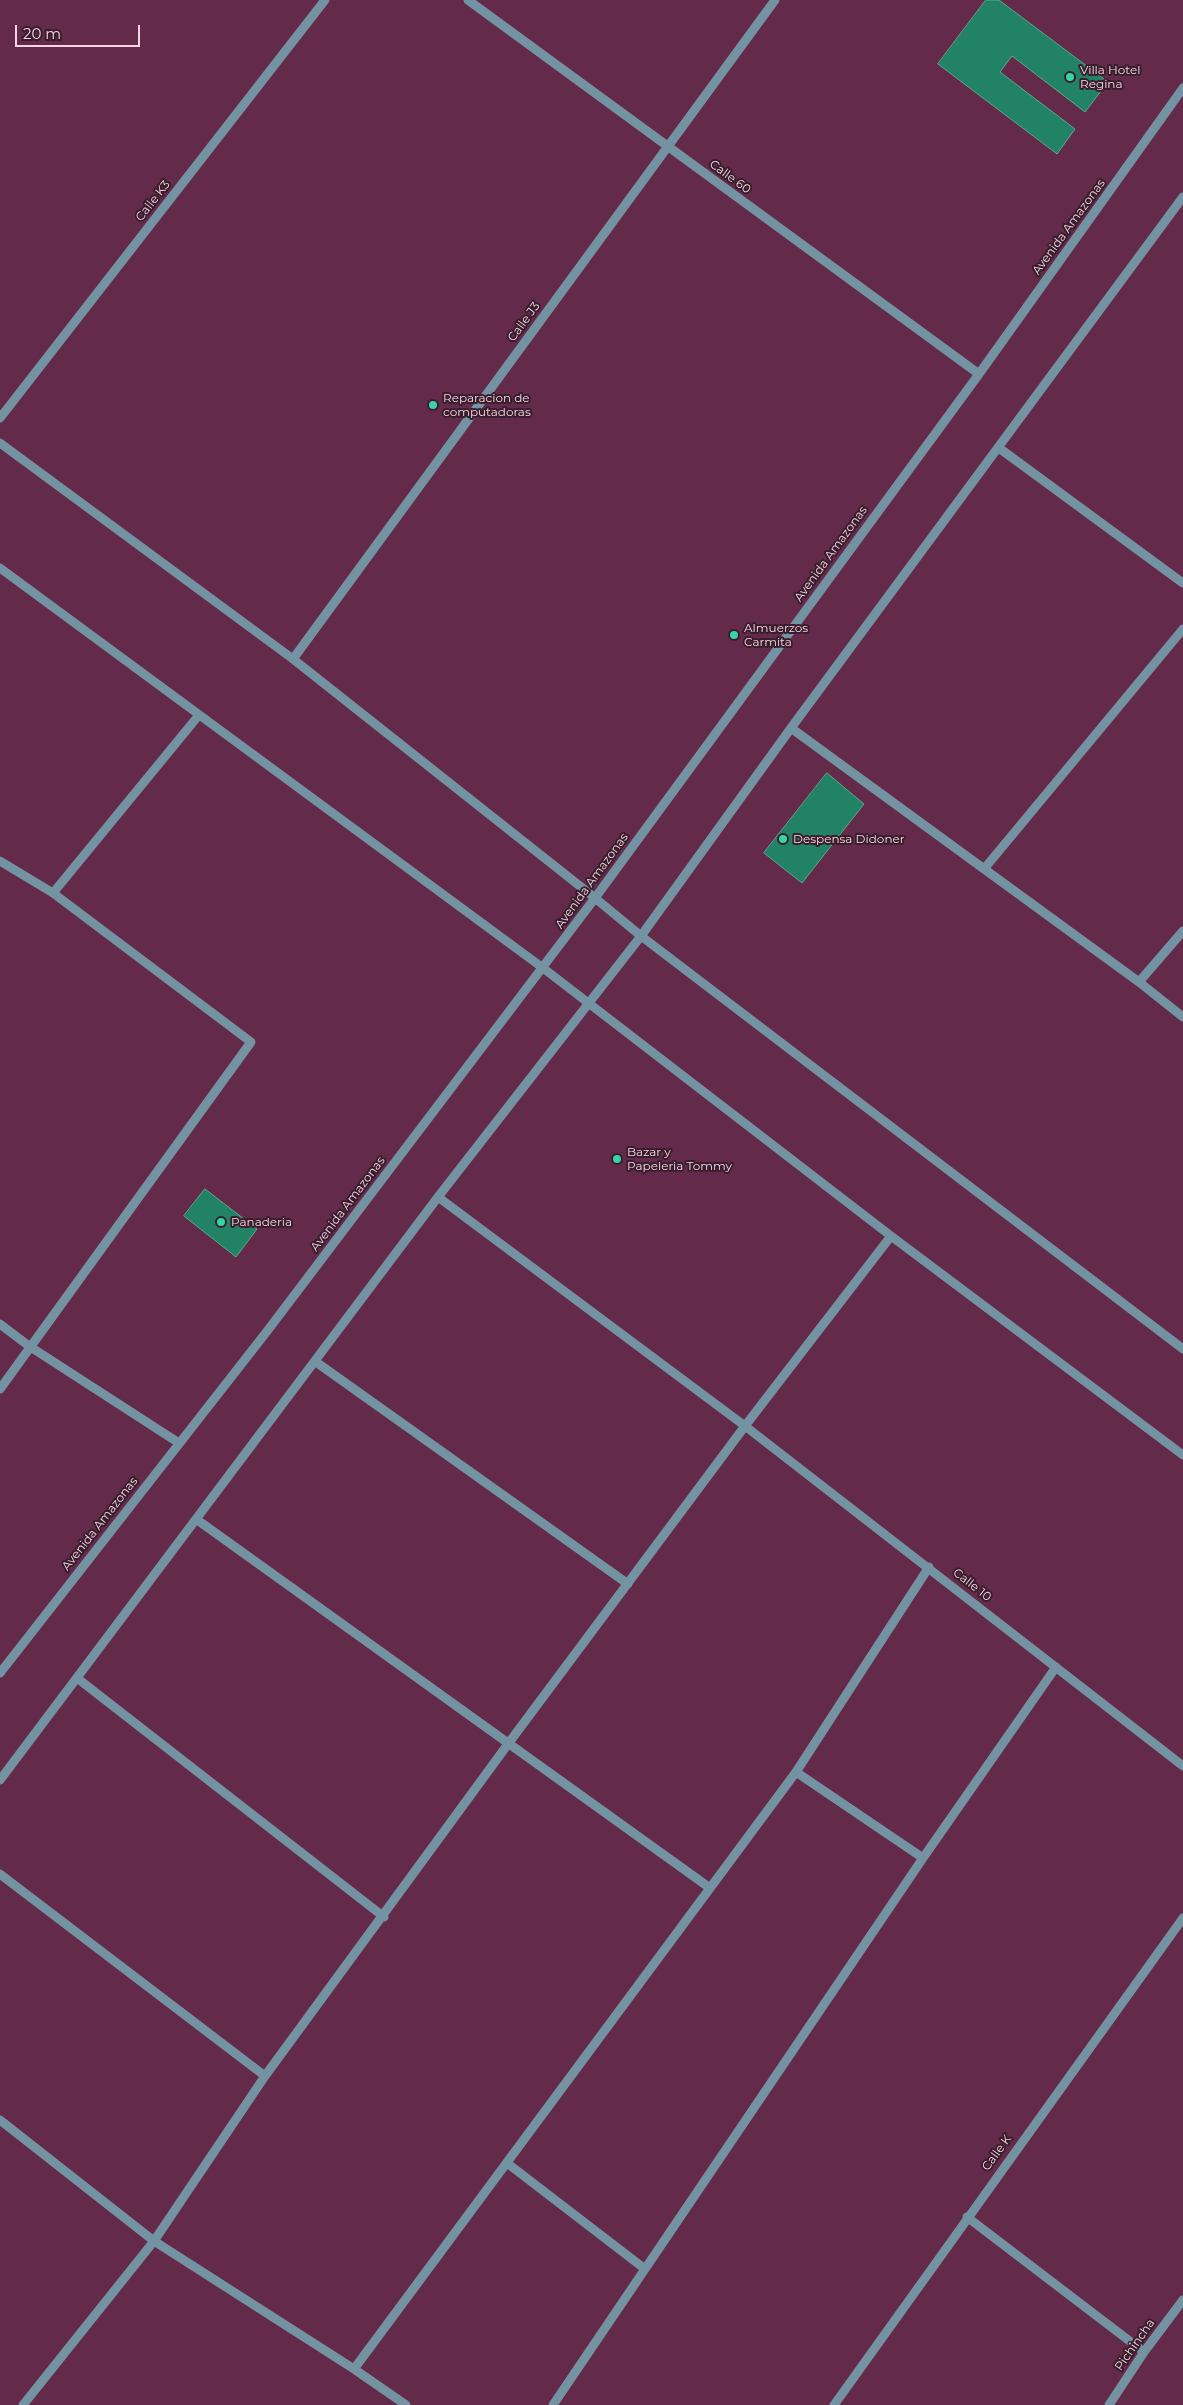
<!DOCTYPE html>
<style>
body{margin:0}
#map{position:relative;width:1183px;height:2405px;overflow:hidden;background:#632b49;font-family:Montserrat,sans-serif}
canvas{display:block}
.scale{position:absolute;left:15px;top:25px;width:125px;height:22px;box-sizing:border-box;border:2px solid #f8d4e4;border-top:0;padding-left:6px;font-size:15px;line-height:18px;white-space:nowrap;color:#f8d4e4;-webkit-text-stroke:4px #381e2c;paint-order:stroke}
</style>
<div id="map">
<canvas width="1183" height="2405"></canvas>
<div class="scale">20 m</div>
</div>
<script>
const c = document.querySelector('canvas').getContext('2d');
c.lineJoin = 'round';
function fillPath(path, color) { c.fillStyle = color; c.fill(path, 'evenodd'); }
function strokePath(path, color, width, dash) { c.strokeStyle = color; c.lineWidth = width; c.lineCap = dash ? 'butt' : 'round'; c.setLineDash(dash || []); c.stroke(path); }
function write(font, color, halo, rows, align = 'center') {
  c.font = font + ' Montserrat,sans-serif'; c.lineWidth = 4; c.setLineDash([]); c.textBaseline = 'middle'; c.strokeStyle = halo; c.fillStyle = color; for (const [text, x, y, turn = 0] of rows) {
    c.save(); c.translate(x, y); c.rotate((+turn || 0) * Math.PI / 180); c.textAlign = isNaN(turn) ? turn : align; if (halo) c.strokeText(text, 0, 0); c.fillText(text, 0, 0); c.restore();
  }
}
const building = new Path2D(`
 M986,0H999L1108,82L1085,112L1012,56L1000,72L1075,129L1057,154L938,64Z
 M827,773L864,804L802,883L764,853Z
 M205,1189L257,1229L236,1257L184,1216Z`);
const minor = new Path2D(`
 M468,0L979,374
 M0,418L325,0
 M0,443L293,659L595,898L641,936L1183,1349
 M999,448L1183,583
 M0,568L543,968L891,1236L1183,1455
 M293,659L775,0
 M791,728L1139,982L1183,1017
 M0,861L53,893L251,1042L0,1389
 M984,869L1183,629
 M53,893L199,715
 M1139,982L1183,931
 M438,1197L745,1426L1183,1766
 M0,1324L29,1346L179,1443
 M316,1362L628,1584
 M196,1519L710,1888
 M0,1673L268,1330L595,898L979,374L1183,88
 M77,1678L384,1917
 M796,1772L923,1858
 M0,1780L438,1197L641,936L791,728L1183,197
 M0,1874L265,2076
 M0,2120L154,2241L354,2369L406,2405
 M507,2163L645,2269
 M967,2217L1144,2352
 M354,2369L796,1772L929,1567
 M23,2405L154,2241L265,2076L508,1744L745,1426L891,1236
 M553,2405L923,1858L1056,1667
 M834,2405L1183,1918
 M1109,2405L1144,2352L1183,2300`);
const markers = [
 [1070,77,5,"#36d4a7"],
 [433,405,5,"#36d4a7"],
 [734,635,5,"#36d4a7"],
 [783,839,5,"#36d4a7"],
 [617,1159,5,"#36d4a7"],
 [221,1222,5,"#36d4a7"]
];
const poiNames = [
 ["Villa Hotel",1080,70],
 ["Regina",1080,84],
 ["Reparacion de",443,398],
 ["computadoras",443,412],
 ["Almuerzos",744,628],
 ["Carmita",744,642],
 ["Despensa Didoner",793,839],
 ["Bazar y",627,1152],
 ["Papeleria Tommy",627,1166],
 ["Panaderia",231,1222]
];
const streetNames = [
 ["Calle 60",730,177,36],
 ["Calle K3",153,201,-52],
 ["Avenida Amazonas",1069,227,-54],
 ["Calle J3",524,322,-54],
 ["Avenida Amazonas",831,554,-54],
 ["Avenida Amazonas",592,881,-54],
 ["Avenida Amazonas",348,1204,-53],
 ["Avenida Amazonas",100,1524,-52],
 ["Calle 10",972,1585,38],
 ["Calle K",997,2153,-54],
 ["Pichincha",1135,2345,-55]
];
fillPath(building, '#228265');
strokePath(building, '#59a98d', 1);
strokePath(minor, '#7493a2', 9);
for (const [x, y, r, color] of markers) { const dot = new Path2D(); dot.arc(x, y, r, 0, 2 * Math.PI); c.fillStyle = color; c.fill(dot); strokePath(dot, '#381e2c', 2); }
write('12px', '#f8d4e4', '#381e2c', poiNames, 'left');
write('12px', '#f8d4e4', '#381e2c', streetNames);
</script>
